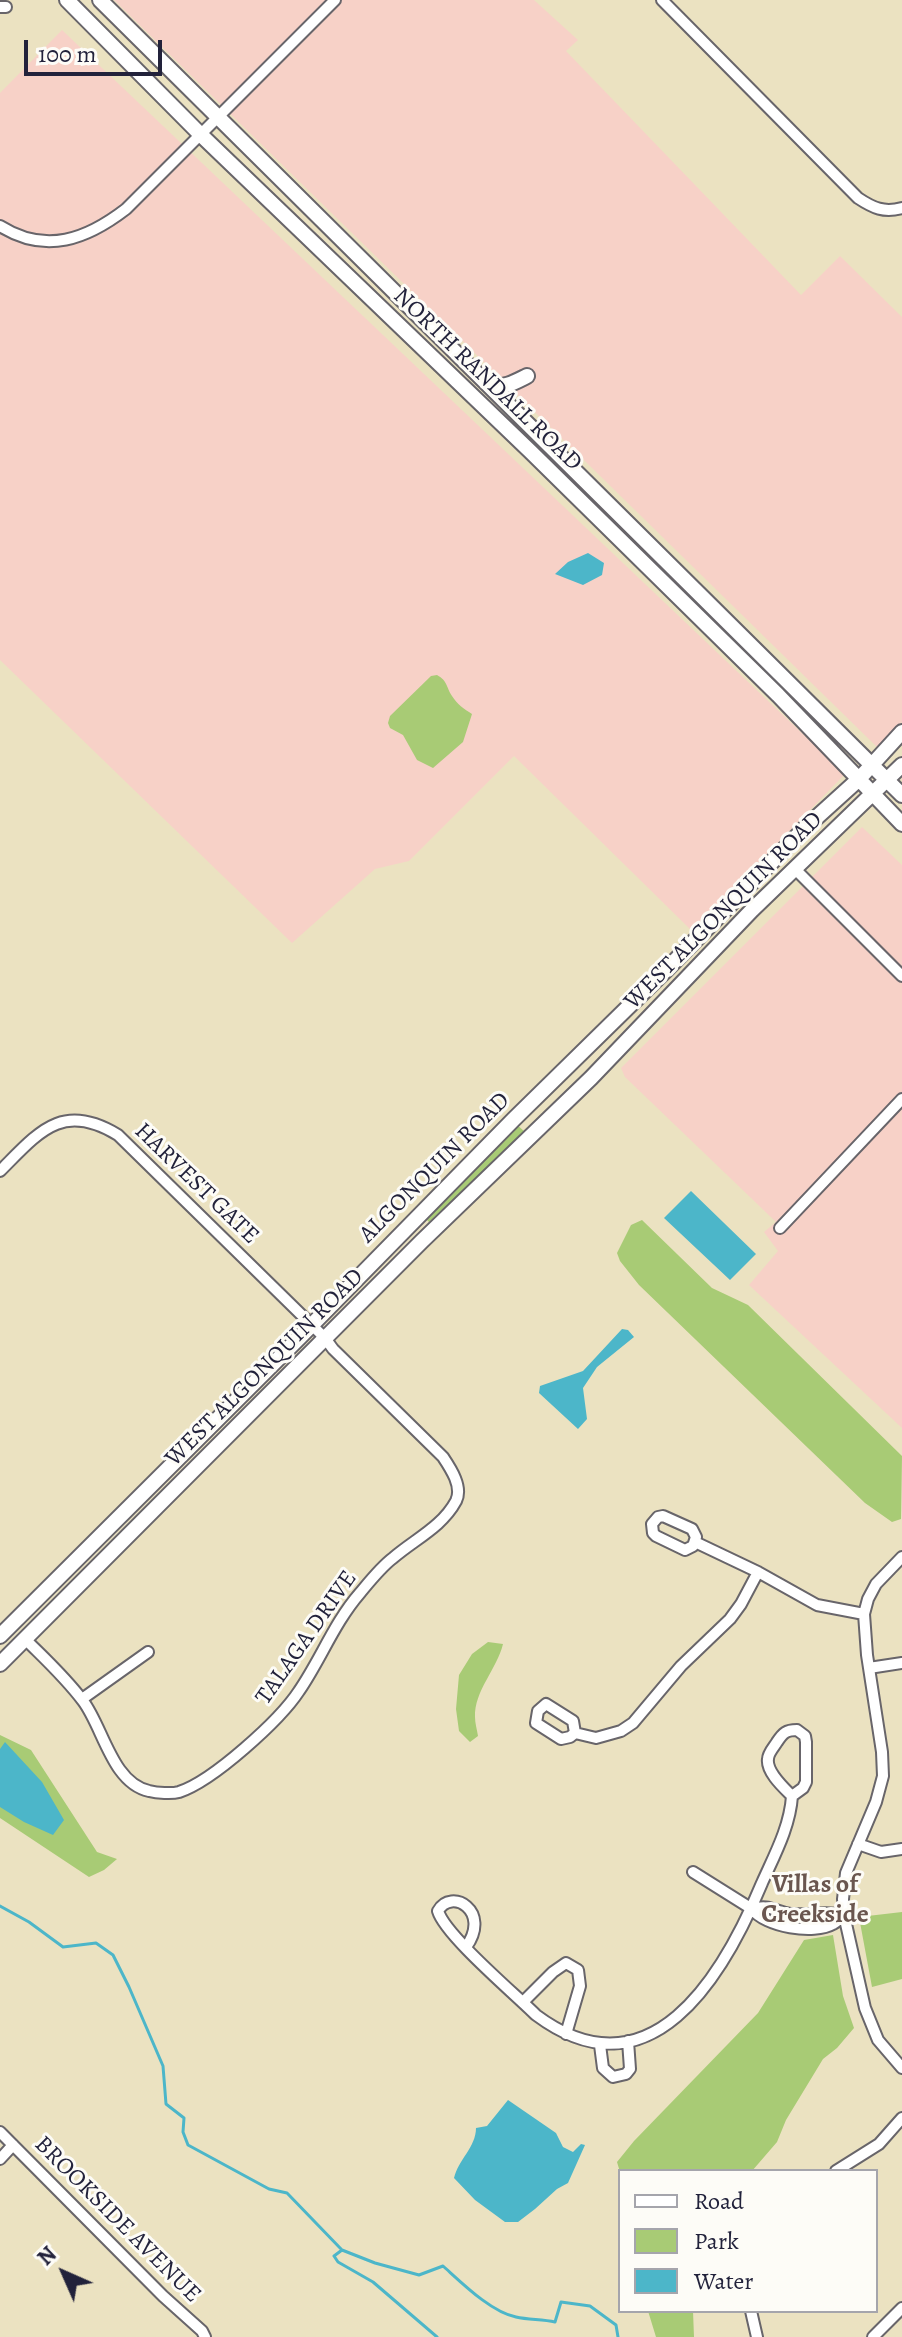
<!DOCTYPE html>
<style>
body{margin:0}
#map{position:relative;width:902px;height:2337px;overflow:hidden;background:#ebe2c1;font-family:Alegreya,serif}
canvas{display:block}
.legend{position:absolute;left:618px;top:2169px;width:260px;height:144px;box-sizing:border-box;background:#fdfcf7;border:2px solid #a5a5ac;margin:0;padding:10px 14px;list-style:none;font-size:24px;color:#22223b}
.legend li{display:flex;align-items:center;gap:16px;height:40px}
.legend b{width:40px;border:2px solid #a5a5ac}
.north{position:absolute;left:24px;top:2233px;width:80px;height:80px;-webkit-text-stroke:6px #fdfcf7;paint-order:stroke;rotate:315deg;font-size:22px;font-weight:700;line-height:32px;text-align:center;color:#22223b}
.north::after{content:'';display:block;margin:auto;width:28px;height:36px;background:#22223b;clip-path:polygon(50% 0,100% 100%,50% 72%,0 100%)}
.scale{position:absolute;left:24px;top:40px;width:138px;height:36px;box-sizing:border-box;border:4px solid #22223b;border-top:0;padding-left:10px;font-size:24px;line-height:28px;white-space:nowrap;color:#22223b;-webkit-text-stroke:6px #fdfcf7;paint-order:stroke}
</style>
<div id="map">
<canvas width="902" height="2337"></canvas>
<ul class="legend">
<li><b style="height:10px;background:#fff"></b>Road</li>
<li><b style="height:22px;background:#a8cb75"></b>Park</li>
<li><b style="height:22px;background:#4cb6c9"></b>Water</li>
</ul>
<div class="north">N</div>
<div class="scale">100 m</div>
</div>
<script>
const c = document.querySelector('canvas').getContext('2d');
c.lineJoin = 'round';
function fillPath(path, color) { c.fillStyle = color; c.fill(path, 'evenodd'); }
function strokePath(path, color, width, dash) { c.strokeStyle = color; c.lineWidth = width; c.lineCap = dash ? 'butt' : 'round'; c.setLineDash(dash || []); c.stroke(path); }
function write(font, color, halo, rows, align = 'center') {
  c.font = font + ' Alegreya,serif'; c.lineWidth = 6; c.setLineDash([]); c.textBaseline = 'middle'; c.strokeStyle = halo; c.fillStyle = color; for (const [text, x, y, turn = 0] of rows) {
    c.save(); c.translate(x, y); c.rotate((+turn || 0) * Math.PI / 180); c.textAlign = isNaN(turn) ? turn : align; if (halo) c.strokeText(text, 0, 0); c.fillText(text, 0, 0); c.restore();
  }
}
const built = new Path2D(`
 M114,0H534L578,40L566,51L801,295L840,256L902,317V722L877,747Z
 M62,30L845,774L692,931L514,756L409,861L375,869L292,943L0,660V93Z
 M862,827L902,865V1428L749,1285L778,1251L764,1232L776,1222L625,1077L621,1068Z`);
const green = new Path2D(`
 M437,675C448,681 446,687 452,696C457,704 464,709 472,714L463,742L433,768L417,760L403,735L390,728L388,723L390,716L431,676Z
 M515,1123L525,1132L429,1222L427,1220Z
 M642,1220L712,1288L748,1305L902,1456L901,1519L892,1522L865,1503L639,1285L620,1261L617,1253L631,1225Z
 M488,1642L503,1644C497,1669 474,1691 475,1717C475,1723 477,1730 478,1736L470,1742L459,1731L456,1709L459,1675L472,1654Z
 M0,1735L31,1750L97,1852L117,1859L104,1870L89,1877L0,1818Z
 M902,1912V1979L872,1987L859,1917Z
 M833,1935L843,1996L854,2028L837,2048L823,2059L786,2120L777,2142L752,2171L620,2172L617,2162L634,2141L758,2013L804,1940Z
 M648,2311H693L694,2337H656Z`);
const water = new Path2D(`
 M588,553L604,563L602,575L583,585L555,574L568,562Z
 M691,1191L756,1254L730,1280L664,1218Z
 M622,1329L628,1330L634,1337L597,1367L583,1388L587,1419L578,1429L539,1393L540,1386L583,1371Z
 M5,1742L42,1782L64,1820L53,1835L24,1822L0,1807V1749Z
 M508,2100L556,2133L563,2147L573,2152L581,2144L585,2145L568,2183L557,2189L535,2209L518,2222H505L475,2200L454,2178C458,2160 476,2147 476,2128L487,2126Z`);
const stream = new Path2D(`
 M0,1906L29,1922L63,1947L96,1943L113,1955L129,1987L163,2066L166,2104L184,2118L183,2132L188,2145L269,2189L287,2193L342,2250L375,2263L419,2275L443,2266C462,2283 491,2312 516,2317C529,2320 542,2319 555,2322L561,2302L590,2306L616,2325L618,2337
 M342,2250L334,2256L338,2262L373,2282L437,2337`);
const minor = new Path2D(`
 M662,0L858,198C873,208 884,213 902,208
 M0,7H6
 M0,226C46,255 87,239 126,209L335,0
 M794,868L902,976
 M0,1171C39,1132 62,1101 118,1135L325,1338L333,1349L443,1457C451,1469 463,1487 456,1501C442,1527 415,1539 393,1558C381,1567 370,1581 360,1593C334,1623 321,1659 299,1691C280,1720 213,1781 179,1792C172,1794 157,1793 149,1791C112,1783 103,1727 83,1701C65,1677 45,1659 25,1639
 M780,1228L902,1099
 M663,1516L692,1529L696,1537L693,1546L685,1550L656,1536L653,1533L652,1524L658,1517Z
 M695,1542L758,1572L817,1605L864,1614
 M902,1557L876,1584L868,1599L864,1614L867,1655L882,1752L883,1776L876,1802L846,1873L843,1899L844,1915L865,2008L878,2040L902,2068
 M869,1668L902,1663
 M82,1699L148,1652
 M575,1733L573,1721L546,1704L538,1711L536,1723L561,1739L570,1737L575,1733L596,1738L621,1731L633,1723L681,1666L730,1619L741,1604L758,1572
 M858,1844L881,1852L902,1849
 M693,1872L752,1909C765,1927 814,1935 833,1924C837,1922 840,1918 844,1915C825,1910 809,1916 790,1914C773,1911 770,1904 752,1909
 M466,1947C492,1911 451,1887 438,1911C445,1935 515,1994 536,2015C650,2100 723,1977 762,1883C774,1856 790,1827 792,1796L803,1788L806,1782V1742L805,1736L797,1730C786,1730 783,1733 777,1742C774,1747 768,1753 768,1759C766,1772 784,1788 792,1796
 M523,2002L553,1972L566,1963L578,1970L580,1986L566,2034
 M600,2045L603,2068L613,2077L626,2074L630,2069L628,2041
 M0,2132L163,2296L202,2331L205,2337
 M0,2159L13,2145
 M836,2171L879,2144L902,2118
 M751,2311L757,2337
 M873,2337L902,2308`);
const major = new Path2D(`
 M67,0L200,134L531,452L778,695L902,824
 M100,0L902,795
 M491,386C505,388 515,382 527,376
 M0,1636L300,1337L514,1119L667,969L806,827L859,779L902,732
 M0,1664L422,1241L591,1078L752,910L902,765`);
const streetNames = [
 ["NORTH RANDALL ROAD",487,380,44],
 ["WEST ALGONQUIN ROAD",724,911,-45],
 ["ALGONQUIN ROAD",435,1168,-45],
 ["HARVEST GATE",196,1184,44],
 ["WEST ALGONQUIN ROAD",265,1368,-45],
 ["TALAGA DRIVE",307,1638,-55],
 ["BROOKSIDE AVENUE",117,2220,45]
];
const neighbourhoodNames = [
 ["Villas of",815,1886],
 ["Creekside",815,1916]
];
fillPath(built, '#f7d1c7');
fillPath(green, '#a8cb75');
fillPath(water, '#4cb6c9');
strokePath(stream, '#4cb6c9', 3);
strokePath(minor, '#68656a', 14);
strokePath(major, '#68656a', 18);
strokePath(minor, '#fff', 10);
strokePath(major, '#fff', 14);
write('24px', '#22223b', '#fdfcf7', streetNames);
write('bold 26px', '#6a564f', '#fdfcf7', neighbourhoodNames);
</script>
